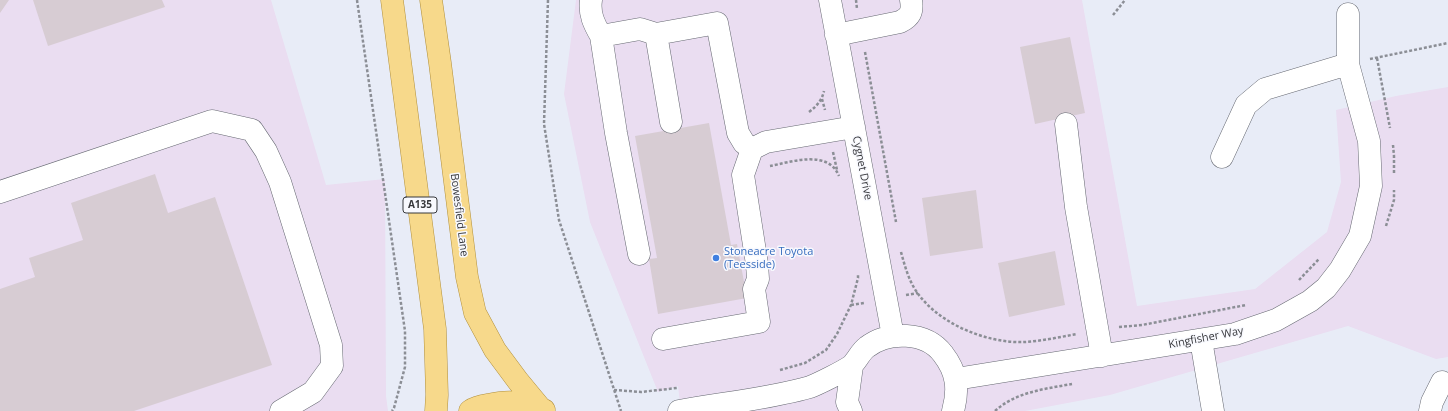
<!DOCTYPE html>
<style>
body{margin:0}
canvas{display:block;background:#e8ecf7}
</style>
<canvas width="1448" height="411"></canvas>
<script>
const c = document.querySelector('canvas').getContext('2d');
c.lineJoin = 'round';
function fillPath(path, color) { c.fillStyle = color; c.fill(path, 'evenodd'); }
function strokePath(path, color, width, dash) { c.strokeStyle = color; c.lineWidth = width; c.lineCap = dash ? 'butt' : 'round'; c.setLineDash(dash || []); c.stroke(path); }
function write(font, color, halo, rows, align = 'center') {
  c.font = font + ' "Open Sans",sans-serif'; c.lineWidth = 3; c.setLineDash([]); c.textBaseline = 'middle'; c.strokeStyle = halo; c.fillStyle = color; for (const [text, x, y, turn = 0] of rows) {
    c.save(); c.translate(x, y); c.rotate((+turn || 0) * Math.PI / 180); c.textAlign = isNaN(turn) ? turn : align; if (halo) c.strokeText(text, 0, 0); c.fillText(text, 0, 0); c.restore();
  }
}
const commercial = new Path2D(`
 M0,0H271L326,185L385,179L386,396L388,411H0Z
 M576,0H1082L1137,306L1255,289L1327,232L1341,182L1336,110L1396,96L1448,87V357L1436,359L1348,326L1110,395L1025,411H681L678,386L658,392L590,222L564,94Z`);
const building = new Path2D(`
 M0,0H9L0,13Z
 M33,0H162L165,7L48,46Z
 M1070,37L1085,113L1035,124L1020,47Z
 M709,123L731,245L737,244L747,298L658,314L649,259L657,258L635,136Z
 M155,174L168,213L215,197L272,365L134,411H0V289L35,277L29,258L83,240L71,203Z
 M976,190L983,248L930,256L922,198Z
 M1055,251L1065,305L1009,317L998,263Z`);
const path = new Path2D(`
 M357,0L405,331V367L394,408L392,411
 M548,0L544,124L559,220L621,411
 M856,0L857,9
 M1113,15L1125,0
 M865,52L896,222
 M1377,58L1390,128
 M1370,59L1448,43
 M822,99L825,110
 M809,112C817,106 822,100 824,91
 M1393,145L1394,156V173
 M833,152L837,170
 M770,166C791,162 828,149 839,176
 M1386,226L1394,200V190
 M901,252C904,263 907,274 912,284C931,321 985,344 1025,342C1042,341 1060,337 1077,334
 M1299,280L1319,259
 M906,295L918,293
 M851,305L864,303
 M1119,327L1142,325L1246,305
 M780,370L805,363L826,350L837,334L851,305L858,278V275
 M614,390L641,392L677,388
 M995,411C1016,392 1044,389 1072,384`);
const minor = new Path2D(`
 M591,0C589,14 594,24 601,36
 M830,0L893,336
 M656,34L671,122
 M836,35L900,22C910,17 913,12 911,0
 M1066,124L1076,207L1102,356
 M1222,157L1246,105L1265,89L1348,64
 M0,192L212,121L252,130L266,151L280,182L331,345L332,366L313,392L281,411
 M639,254L616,133L601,36L640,29L656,34L717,23L738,133L744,143L752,149L766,142L854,127
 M663,339L759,322L754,289L758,279L757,264L743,175L752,149
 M1201,340L1213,411
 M956,379L1235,334L1276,320L1310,301L1326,288L1340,270L1360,236L1371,186L1369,141L1348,64V14
 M679,411C723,403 768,399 810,387C818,384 844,371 851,366C857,361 860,352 867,347C888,331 926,331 943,354C957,372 959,389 953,411
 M851,411L847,402L852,366
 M1430,411L1432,402L1442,382`);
const major = new Path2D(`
 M392,0L435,329L437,395L436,411
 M431,0L440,63L467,277L475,313L495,350L518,381L542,410
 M470,411C476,407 481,406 488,405C510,400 523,402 544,410`);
const markers = [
 [716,258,4,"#3f7fe0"]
];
const shields = [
 [420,205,34]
];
const shieldNames = [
 ["A135",420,205]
];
const streetNames = [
 ["Cygnet Drive",862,168,79],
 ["Bowesfield Lane",459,215,83],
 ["Kingfisher Way",1206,338,-11]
];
const shopNames = [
 ["Stoneacre Toyota",724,252],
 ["(Teesside)",724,265]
];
fillPath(commercial, '#eaddf1');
fillPath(building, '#d7ccd3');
strokePath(minor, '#676a73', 23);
strokePath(major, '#b1903d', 23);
strokePath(path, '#8b8e95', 2.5, [3, 2]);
strokePath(minor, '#fff', 22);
strokePath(major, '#f7d98b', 22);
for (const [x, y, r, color] of markers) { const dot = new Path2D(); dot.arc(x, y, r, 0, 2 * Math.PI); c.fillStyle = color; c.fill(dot); strokePath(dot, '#f8f9fe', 1.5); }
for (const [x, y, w] of shields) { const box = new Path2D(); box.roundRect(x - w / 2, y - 8, w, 16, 3); c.fillStyle = '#f8f9fe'; c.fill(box); strokePath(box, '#37383c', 1); }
write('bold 10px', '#37383c', null, shieldNames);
write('11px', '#37383c', '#f8f9fe', streetNames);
write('11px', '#366cbe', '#f8f9fe', shopNames, 'left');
</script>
